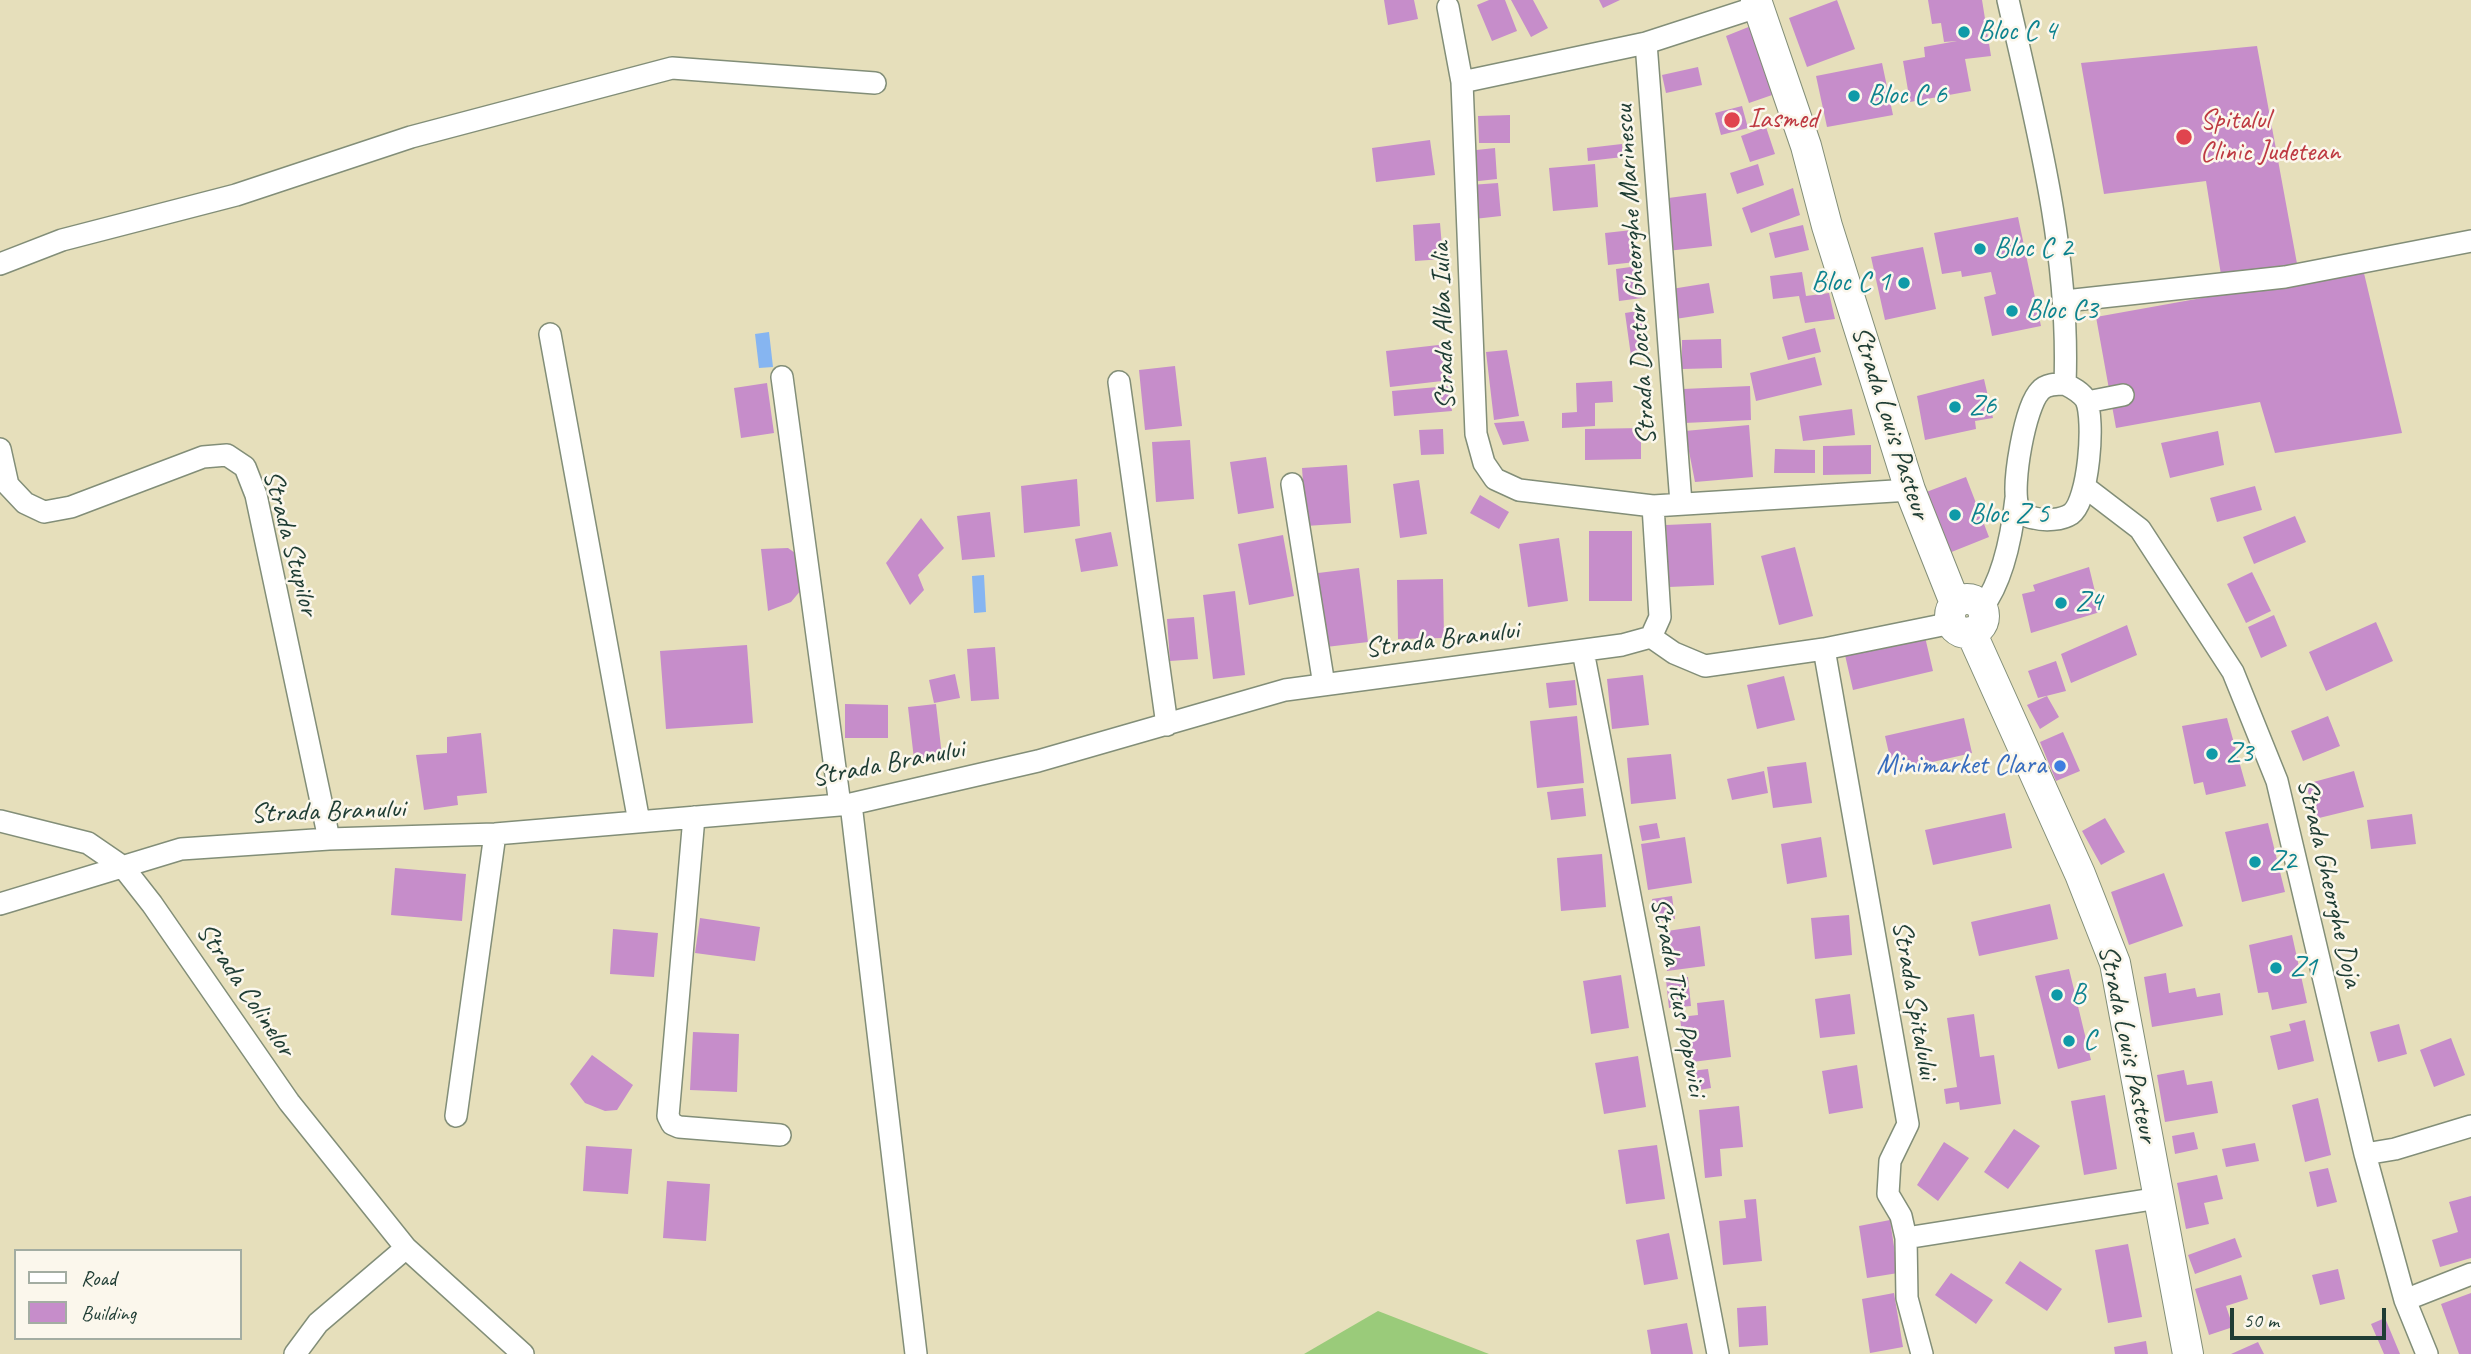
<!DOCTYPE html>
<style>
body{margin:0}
#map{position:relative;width:2471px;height:1354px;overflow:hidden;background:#e6dfbb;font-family:Caveat,sans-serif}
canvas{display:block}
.legend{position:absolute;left:14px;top:1249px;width:228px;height:91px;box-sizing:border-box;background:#fbf7ec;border:2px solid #a3ada2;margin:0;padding:9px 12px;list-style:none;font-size:21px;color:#1f3d34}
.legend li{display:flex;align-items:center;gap:14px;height:35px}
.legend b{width:35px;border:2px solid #a3ada2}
.scale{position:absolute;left:2230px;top:1308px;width:156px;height:32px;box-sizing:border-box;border:4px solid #1f3d34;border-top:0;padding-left:9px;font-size:21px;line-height:24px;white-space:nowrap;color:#1f3d34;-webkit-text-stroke:5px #fbf7ec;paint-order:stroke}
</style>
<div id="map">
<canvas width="2471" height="1354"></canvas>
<ul class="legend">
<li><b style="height:9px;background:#fff"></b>Road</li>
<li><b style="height:19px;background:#c68dca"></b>Building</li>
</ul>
<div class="scale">50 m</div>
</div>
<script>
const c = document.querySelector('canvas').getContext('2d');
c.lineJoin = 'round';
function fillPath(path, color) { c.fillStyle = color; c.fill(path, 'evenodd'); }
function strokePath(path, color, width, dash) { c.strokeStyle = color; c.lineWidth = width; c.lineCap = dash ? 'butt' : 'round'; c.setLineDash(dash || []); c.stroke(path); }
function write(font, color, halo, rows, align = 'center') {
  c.font = font + ' Caveat,sans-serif'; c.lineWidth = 5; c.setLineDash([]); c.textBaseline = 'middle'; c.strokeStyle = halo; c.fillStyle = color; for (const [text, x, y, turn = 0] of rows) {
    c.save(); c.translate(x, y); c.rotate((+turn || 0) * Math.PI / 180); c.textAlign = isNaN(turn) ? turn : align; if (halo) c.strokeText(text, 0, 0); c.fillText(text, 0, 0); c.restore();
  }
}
const green = new Path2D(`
 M1378,1311L1489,1354H1304Z`);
const water = new Path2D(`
 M769,332L773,367L759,368L755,334Z
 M984,575L986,612L974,613L972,576Z`);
const building = new Path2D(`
 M1384,0H1414L1418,19L1388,25Z
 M1489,0H1505L1517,31L1492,41L1477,5Z
 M1511,0H1533L1548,28L1531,37Z
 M1599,0H1620L1603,8Z
 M1837,0L1855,49L1807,67L1789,18Z
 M1928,0H1982L1991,56L1965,59L1971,91L1910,102L1903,61L1925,57L1924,47L1957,41L1944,42L1941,23L1932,24Z
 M1751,26L1775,94L1749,103L1726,36Z
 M2257,46L2298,269L2222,281L2206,181L2104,194L2081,63Z
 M1882,63L1893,115L1827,127L1816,76Z
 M1698,67L1702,85L1666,93L1662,75Z
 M1742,106L1748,128L1721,135L1715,113Z
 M1510,115V143H1479L1478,116Z
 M1766,127L1775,154L1750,162L1741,136Z
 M1430,140L1435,175L1376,182L1372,148Z
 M1622,144L1623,157L1588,161L1587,148Z
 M1495,148L1497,179L1470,182L1467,151Z
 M1595,164L1598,207L1553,211L1549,168Z
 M1758,164L1764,185L1737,194L1730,173Z
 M1498,183L1501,216L1474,219L1470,185Z
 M1793,188L1800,215L1751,233L1742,208Z
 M1706,193L1712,246L1667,251L1661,199Z
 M2018,217L2041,326L1992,336L1984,297L1996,294L1991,272L1962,277L1961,271L1942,274L1934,233Z
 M1440,223L1443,259L1415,261L1413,225Z
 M1803,225L1809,250L1775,258L1769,233Z
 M1632,230L1636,262L1608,265L1605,233Z
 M1923,247L1936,309L1885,320L1871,257Z
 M1638,266L1642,298L1619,301L1616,269Z
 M2363,269L2402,433L2275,453L2260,402L2116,428L2096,317Z
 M1802,272L1806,296L1829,293L1835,319L1805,323L1799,296L1773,299L1770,276Z
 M1709,283L1714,313L1669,320L1665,290Z
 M1644,310L1649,353L1631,356L1625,313Z
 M1815,328L1821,352L1788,360L1782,337Z
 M1721,339L1722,368L1682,369V340Z
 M1447,344L1451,380L1390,387L1386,351Z
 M1507,350L1519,416L1494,420L1486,352Z
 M1815,357L1822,385L1756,401L1750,373Z
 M1175,366L1182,426L1145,430L1139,370Z
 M1984,379L1993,418L1975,421L1976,429L1925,440L1917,396Z
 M1612,381L1613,402L1595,403V426L1562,428V413L1577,412L1576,383Z
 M767,383L774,433L741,438L734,388Z
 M1449,386L1452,411L1394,416L1392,391Z
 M1750,386L1751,420L1684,423L1683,389Z
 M1852,409L1855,435L1803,441L1799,416Z
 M1524,421L1529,441L1503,445L1494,423Z
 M1749,425L1753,477L1695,482L1685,431Z
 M1641,428V459L1585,460V429Z
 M1443,429L1444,454L1421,455L1419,430Z
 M2218,431L2224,465L2170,478L2161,443Z
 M1190,440L1194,499L1156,502L1152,442Z
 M1871,445V474L1823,475V446Z
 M1775,449L1815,450V473H1774Z
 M1266,457L1274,508L1238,514L1230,462Z
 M1347,465L1351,523L1306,526L1302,468Z
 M1966,477L1989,537L1944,555L1921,494Z
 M1077,479L1080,526L1024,533L1021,486Z
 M1419,480L1427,534L1400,538L1393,484Z
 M2255,486L2262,510L2217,522L2210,498Z
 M1480,495L1509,512L1499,529L1470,513Z
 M990,512L995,557L962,560L957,516Z
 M2295,516L2306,542L2254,564L2243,537Z
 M921,518L944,548L918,575L924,590L910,605L886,563Z
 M1711,523L1714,585L1669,587L1666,525Z
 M1589,531H1632V601H1589Z
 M1111,532L1118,566L1081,572L1075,539Z
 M1283,535L1294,596L1249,605L1238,544Z
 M1559,538L1568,601L1528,607L1519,544Z
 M1795,547L1813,616L1779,625L1761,556Z
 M788,548L805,560L807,583L791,602L768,611L761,549Z
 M2089,567L2100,612L2031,633L2022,594L2035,591L2033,585Z
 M1359,568L1368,642L1326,647L1318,573Z
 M2252,572L2271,611L2246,623L2227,584Z
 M1443,579L1444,638L1398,639L1397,580Z
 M1235,591L1245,675L1213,679L1203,595Z
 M2274,615L2287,646L2261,658L2248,627Z
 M1194,617L1198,659L1170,661L1167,619Z
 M2376,622L2393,661L2326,691L2309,652Z
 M2127,625L2137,655L2071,683L2061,654Z
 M1925,637L1933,671L1853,690L1845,655Z
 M747,645L753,723L666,729L660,651Z
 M995,647L999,699L971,701L967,649Z
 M2056,661L2066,691L2038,698L2028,671Z
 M955,674L960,698L934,703L929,680Z
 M1643,675L1649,725L1612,729L1607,679Z
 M1784,676L1795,720L1757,729L1747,685Z
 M1575,680L1577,705L1549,708L1546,683Z
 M2047,696L2059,717L2040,729L2027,705Z
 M845,704L888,705V738H845Z
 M936,704L942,756L914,759L908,707Z
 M1577,716L1584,783L1537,788L1530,721Z
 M2328,716L2340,746L2303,761L2291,731Z
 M1964,718L1972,753L1893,771L1885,736Z
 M2227,718L2246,786L2206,795L2203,782L2194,784L2182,726Z
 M2063,732L2080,771L2056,781L2040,742Z
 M481,733L487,793L457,796L458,805L424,810L416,755L447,753V737Z
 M1671,754L1676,799L1631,804L1627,758Z
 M1806,762L1812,803L1773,808L1767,767Z
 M1764,771L1768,793L1732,800L1727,779Z
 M2354,771L2364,807L2315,819L2306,784Z
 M1583,788L1586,816L1551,820L1547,792Z
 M2005,813L2012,848L1933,865L1925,830Z
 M2412,814L2416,844L2371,849L2367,820Z
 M2105,818L2125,852L2101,865L2082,831Z
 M1657,823L1660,838L1642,841L1639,826Z
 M2268,823L2285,892L2242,902L2225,832Z
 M1685,837L1692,883L1648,890L1641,844Z
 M1821,837L1827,877L1787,884L1781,844Z
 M1602,854L1606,907L1561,911L1557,858Z
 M395,868L466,874L462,921L391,915Z
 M2164,873L2183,926L2129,945L2111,892Z
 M1672,896L1675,919L1655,922L1652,899Z
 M2050,904L2058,939L1979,956L1971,922Z
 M1849,915L1852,955L1815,959L1811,918Z
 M700,918L760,927L755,961L695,953Z
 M1700,926L1705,966L1667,971L1661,932Z
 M613,929L658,933L654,977L610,974Z
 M2292,935L2307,1003L2272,1010L2268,992L2258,993L2249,945Z
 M2069,969L2091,1060L2058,1069L2035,976Z
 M2166,973L2169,993L2195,988L2197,997L2220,993L2223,1015L2152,1027L2144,977Z
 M1621,975L1629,1028L1591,1034L1583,981Z
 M1688,977L1691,1006L1669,1008L1666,980Z
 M1850,994L1855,1034L1820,1038L1815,999Z
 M1724,1000L1731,1057L1685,1063L1680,1017L1698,1015L1697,1003Z
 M1974,1014L1980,1057L1994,1055L2001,1104L1960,1110L1959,1102L1946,1104L1944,1089L1957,1087L1947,1018Z
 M2305,1020L2314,1061L2278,1070L2270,1036L2291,1031L2289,1024Z
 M2399,1024L2407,1054L2378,1062L2370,1032Z
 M693,1032L739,1034L737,1092L690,1090Z
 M2451,1038L2465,1075L2434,1087L2420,1050Z
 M592,1055L633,1085L617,1110L605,1111L585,1103L570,1084Z
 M1638,1056L1646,1107L1604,1114L1595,1063Z
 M1857,1065L1863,1108L1829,1114L1822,1071Z
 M1708,1069L1711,1088L1693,1091L1691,1071Z
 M2184,1070L2187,1085L2212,1081L2218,1113L2165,1122L2157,1075Z
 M2105,1095L2117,1169L2084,1175L2071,1101Z
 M2318,1098L2331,1155L2305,1162L2292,1105Z
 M1739,1106L1743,1147L1720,1149L1722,1176L1705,1178L1699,1110Z
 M2014,1129L2040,1146L2008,1189L1984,1172Z
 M2194,1132L2198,1149L2175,1154L2172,1136Z
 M1944,1142L1969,1158L1938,1201L1917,1185Z
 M2255,1143L2259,1161L2226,1167L2222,1149Z
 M1657,1145L1665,1199L1626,1204L1618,1150Z
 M586,1146L632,1149L628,1194L583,1191Z
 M2328,1168L2337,1202L2317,1207L2309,1172Z
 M2217,1175L2223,1199L2204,1203L2209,1224L2186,1229L2177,1183Z
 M667,1181L710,1184L706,1241L663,1238Z
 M2471,1196V1258L2440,1267L2432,1240L2458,1232L2449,1202Z
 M1756,1199L1762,1261L1723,1265L1719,1221L1746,1218L1744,1200Z
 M1890,1220L1898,1273L1867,1278L1859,1226Z
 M1669,1233L1678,1279L1644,1285L1636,1240Z
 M2235,1238L2242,1257L2195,1274L2188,1255Z
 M2128,1244L2142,1317L2108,1323L2095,1250Z
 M2020,1261L2062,1289L2047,1311L2005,1283Z
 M2338,1269L2345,1299L2320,1305L2312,1275Z
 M1951,1273L1993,1300L1976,1324L1935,1295Z
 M2241,1275L2248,1299L2226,1306L2233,1327L2209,1335L2195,1289Z
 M1894,1293L1903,1347L1870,1353L1862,1299Z
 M2471,1293V1354H2459L2441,1304Z
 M1766,1306L1768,1345L1739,1347L1737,1308Z
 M2385,1318L2400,1354H2384L2371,1324Z
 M1687,1323L1693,1354H1651L1647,1330Z
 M2146,1341L2148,1354H2115L2114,1347Z
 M2258,1342L2264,1354H2231Z`);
const street = new Path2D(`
 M2008,0C2037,127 2070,253 2065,384
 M1448,7L1462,82L1476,434L1484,463L1495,479L1519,490L1653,506L1910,490
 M1646,43L1681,503
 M1462,82L1646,43L1760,6
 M0,264L62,240L236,195L411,137L672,68L875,83
 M2065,301L2285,277L2471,241
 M550,334L639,822
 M782,377L840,805
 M1119,382L1167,725
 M2065,384C2073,388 2081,392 2086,400C2095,419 2089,501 2071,514C2062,520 2045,521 2034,518C2027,517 2021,513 2018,506C2011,486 2025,406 2040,391C2046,384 2056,384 2065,384Z
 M2087,402L2123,395
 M0,449L8,485L25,503L44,512L71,507L203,457L227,455L245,467L256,495L329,839
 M1292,484L1324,685
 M2085,487L2140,529L2233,672L2277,781L2365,1154L2405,1300L2427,1354
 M1982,608C2004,579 2012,534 2016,498
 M1651,637L1674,653L1705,666L1824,649L1952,623
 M1824,649L1908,1124L1890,1161L1888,1194L1901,1216L1906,1238L1907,1298L1922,1354
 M1583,651L1718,1354
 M851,804L916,1354
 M694,817L668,1116L672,1124L679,1127L780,1135
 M0,821L88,843L123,867L152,904L289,1102L406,1248L523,1354
 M0,904L181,849L329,839L495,834L851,804L1038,761L1285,690L1622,645L1651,637L1660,617L1653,506
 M456,1116L495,834
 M2365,1154L2395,1149L2471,1126
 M1906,1238L2159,1198
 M2405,1300L2471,1274
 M295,1354L318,1323L406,1248`);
const secondary = new Path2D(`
 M1756,0L1806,146L1827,226L1910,490L1955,603
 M1950 616a17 17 0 1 1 34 0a17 17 0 1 1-34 0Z
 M1971,632L2080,874L2115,963L2188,1354`);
const markers = [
 [1964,32,7,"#0f9aa8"],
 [1854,96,7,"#0f9aa8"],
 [1732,120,9,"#e0444e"],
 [2184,137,9,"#e0444e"],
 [1980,249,7,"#0f9aa8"],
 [1904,283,7,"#0f9aa8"],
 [2012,311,7,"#0f9aa8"],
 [1955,407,7,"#0f9aa8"],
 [1955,515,7,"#0f9aa8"],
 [2061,603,7,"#0f9aa8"],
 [2212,754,7,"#0f9aa8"],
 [2060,766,7,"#3f7fe0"],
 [2255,862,7,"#0f9aa8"],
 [2276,968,7,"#0f9aa8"],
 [2057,995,7,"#0f9aa8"],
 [2069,1041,7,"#0f9aa8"]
];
const cultureNames = [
 ["Bloc C 4",1978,32],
 ["Bloc C 6",1868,96],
 ["Bloc C 2",1994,249],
 ["Bloc C 1",1890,283,"right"],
 ["Bloc C3",2026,311],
 ["Z6",1969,407],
 ["Bloc Z 5",1969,515],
 ["Z4",2075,603],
 ["Z3",2226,754],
 ["Z2",2269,862],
 ["Z1",2290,968],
 ["B",2071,995],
 ["C",2083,1041]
];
const healthNames = [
 ["Iasmed",1748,120],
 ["Spitalul",2200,121],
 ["Clinic Judetean",2200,153]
];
const streetNames = [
 ["Strada Doctor Gheorghe Marinescu",1636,275,-94],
 ["Strada Alba Iulia",1444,326,-92],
 ["Strada Louis Pasteur",1890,423,72],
 ["Strada Stupilor",290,543,75],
 ["Strada Branului",1442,640,-7],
 ["Strada Branului",888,764,-11],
 ["Strada Branului",328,812,-2],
 ["Strada Gheorghe Doja",2329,883,77],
 ["Strada Colinelor",245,990,56],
 ["Strada Titus Popovici",1678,997,79],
 ["Strada Spitalului",1914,1000,80],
 ["Strada Louis Pasteur",2127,1044,78]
];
const shopNames = [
 ["Minimarket Clara",2046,766]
];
fillPath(green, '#9acb7a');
fillPath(water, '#86b5f1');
fillPath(building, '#c68dca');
strokePath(street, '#828e78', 24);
strokePath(secondary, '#828e78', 32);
strokePath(street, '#fff', 21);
strokePath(secondary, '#fff', 30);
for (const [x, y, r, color] of markers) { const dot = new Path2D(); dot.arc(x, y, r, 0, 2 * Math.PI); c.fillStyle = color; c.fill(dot); strokePath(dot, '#fbf7ec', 2.5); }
write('28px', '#0d838f', '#fbf7ec', cultureNames, 'left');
write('28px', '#be3a42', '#fbf7ec', healthNames, 'left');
write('28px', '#1f3d34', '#fbf7ec', streetNames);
write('28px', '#366cbe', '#fbf7ec', shopNames, 'right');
</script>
